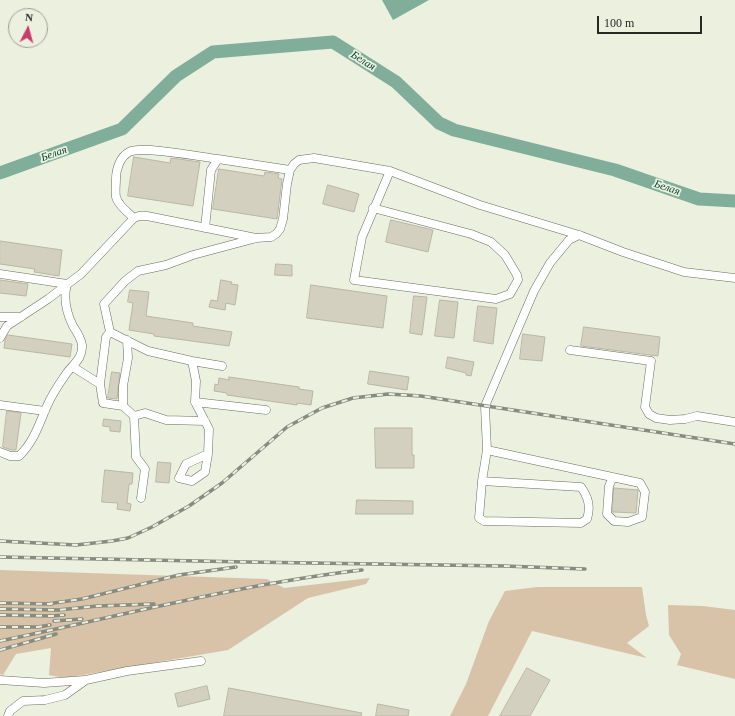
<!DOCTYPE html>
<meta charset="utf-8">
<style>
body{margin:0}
#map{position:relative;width:735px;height:716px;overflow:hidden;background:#ebf0df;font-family:Georgia,serif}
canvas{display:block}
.north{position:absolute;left:8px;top:8px;width:40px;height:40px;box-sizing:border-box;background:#ebf0df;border:1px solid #9da094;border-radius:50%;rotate:6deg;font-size:11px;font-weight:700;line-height:16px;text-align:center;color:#272923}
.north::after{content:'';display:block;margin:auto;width:14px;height:18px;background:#c83b6b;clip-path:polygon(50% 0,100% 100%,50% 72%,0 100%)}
.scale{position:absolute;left:597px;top:16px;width:105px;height:18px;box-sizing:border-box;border:2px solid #272923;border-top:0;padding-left:5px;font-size:12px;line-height:14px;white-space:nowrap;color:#272923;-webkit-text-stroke:3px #ebf0df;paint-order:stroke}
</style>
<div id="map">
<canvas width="735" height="716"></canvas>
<div class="north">N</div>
<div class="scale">100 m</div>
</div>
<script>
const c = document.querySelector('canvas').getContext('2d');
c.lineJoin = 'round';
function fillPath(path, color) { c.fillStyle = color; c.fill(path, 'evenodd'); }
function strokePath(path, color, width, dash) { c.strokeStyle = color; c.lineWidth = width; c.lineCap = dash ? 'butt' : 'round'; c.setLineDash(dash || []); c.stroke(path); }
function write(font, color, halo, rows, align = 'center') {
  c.font = font + ' Georgia,serif'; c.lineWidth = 3.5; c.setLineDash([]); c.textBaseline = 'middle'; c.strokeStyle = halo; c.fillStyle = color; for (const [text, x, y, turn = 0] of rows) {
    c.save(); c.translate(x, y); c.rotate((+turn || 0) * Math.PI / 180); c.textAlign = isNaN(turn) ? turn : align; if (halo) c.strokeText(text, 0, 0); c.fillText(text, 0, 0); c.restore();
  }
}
const green = new Path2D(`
 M0,570L267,579L284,588L370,578L366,584L308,598L228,650L65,678L49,675L51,648L16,654L3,675L0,674Z
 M537,587H642L646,615L649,626L627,643L647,658L532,631L488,716H450L466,684L489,621L505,591Z
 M668,605L703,606L735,610V679L677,665L681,654L669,635Z`);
const water = new Path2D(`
 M382,0H429L393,20Z`);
const river = new Path2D(`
 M0,173L122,129L176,76L213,52L333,42L396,82L439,123L454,130L615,170L699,199L735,201`);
const building = new Path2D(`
 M134,157L170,163L171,158L200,162L193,206L128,196Z
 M219,169L264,176L265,172L279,174L278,178L282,179L277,219L213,209Z
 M328,185L359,194L354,212L323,204Z
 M391,220L433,230L428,252L386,242Z
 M0,241L62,250L59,276L34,272L35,269L0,264Z
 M276,264L292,265V276L275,275Z
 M0,280L28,284L26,296L0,293Z
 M221,280L232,282L231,284L238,285L235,305L226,303L225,310L209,307L211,300L217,301Z
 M311,285L387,296L383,328L307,318Z
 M130,290L149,292L146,316L193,323V326L232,332L229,346L154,336V334L129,330L133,303L128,302Z
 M414,296L427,297L422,335L410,333Z
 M440,300L458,302L454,338L435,336Z
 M478,306L497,308L493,344L474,341Z
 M584,327L660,337L658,356L581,346Z
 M523,334L545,337L542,361L520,359Z
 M8,335L72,344L70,357L4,348L5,340Z
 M448,357L474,362L471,376L466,375V373L446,368Z
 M370,371L409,377L407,390L368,384Z
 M112,372L120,373L117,399L108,398Z
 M229,377L299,387V389L313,391L311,405L297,403V405L227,395V393L214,391L215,384L218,385L219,378L229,380Z
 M7,411L21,413L16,450H11L3,447Z
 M104,419L121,421L120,432L110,431V427L103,426Z
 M375,428H412V455H414V468H376Z
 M158,462L171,463L169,483L156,482Z
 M105,470L133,473L132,484H129L127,503L131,504L130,511L117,509L118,503L102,502Z
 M614,488L638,490L636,513L613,512Z
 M357,500L413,501V514H356Z
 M527,668L550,680L530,716H500Z
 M207,686L210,699L178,707L175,694Z
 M229,688L362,713L361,716H224Z
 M378,704L409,710L408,716H376Z`);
const minor = new Path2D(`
 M373,208L471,234L491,242L505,255L517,275L518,280L510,294L496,299L354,280L362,237L390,171
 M134,218C128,213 118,205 116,197C115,192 116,184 116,179C116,169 120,157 129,152C141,145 202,157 218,159
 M205,228L211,170L218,159L290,170
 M0,274L67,284
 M0,317H21
 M110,332L106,337L100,384L103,403L123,406
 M0,338L7,326L48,299L81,274L134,218L139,216H147L256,238L271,237L276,234L280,229L283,219L287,184L290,170L294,164L299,160L314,158L390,171L480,205L579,235L623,252L684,272L735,278
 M127,340L128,358L123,386V406L134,416L136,457L145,469L141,498
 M570,350L651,361L645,407L649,414L656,418L670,420L685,419L697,416L735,422
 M192,361L196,381L195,402L209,429L208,454L205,472L192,481L179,478L186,464L208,454
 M222,366L192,361L148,351L110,332L104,304L125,281L138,271L166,265L193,255L253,239
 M73,367L100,384
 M195,402L266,410
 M0,405L45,411
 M134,416L145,413L166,420L205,421
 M487,450L640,483L645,492L642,517L628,522L614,521L607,514L609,486L613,477
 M0,452L10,456H19C34,442 39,424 47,406C52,394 59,384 66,374C73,364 83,359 82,345C81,338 77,332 73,326C66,312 63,299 67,284
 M482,481L581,487C588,497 591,506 587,519L581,523L484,521L479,518L482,481L487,450L485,406L534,291L550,263L569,240L579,235
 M0,680L44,683L85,680
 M8,716L10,711L23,701L45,700L65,695L86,680L127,671L201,661`);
const rail = new Path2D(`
 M0,541L76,545L112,541L128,538L152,527L189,506L222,483L287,427L322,408L353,398L388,394L421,396L735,444
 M0,557L248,562L504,566L585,569
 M0,603L52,604
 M47,604L82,599L179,575L236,567
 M0,609L58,610L98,606L154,604
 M0,615L52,616L64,615
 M54,621L82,619
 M0,627H38L50,625
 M0,641C120,616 241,584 362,570
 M0,650L56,634`);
const waterNames = [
 ["Белая",363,61,32],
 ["Белая",54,154,-20],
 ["Белая",667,188,19]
];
fillPath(green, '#d8c3a9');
fillPath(water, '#80ae9b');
strokePath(river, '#80ae9b', 13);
fillPath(building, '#d3d0bf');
strokePath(building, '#b9b6a5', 1);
strokePath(minor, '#686d5e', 9);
strokePath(minor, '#fff', 8);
strokePath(rail, '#888b80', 3.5);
strokePath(rail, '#ebf0df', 2, [6]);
write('italic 11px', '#044633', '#ebf0df', waterNames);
</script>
